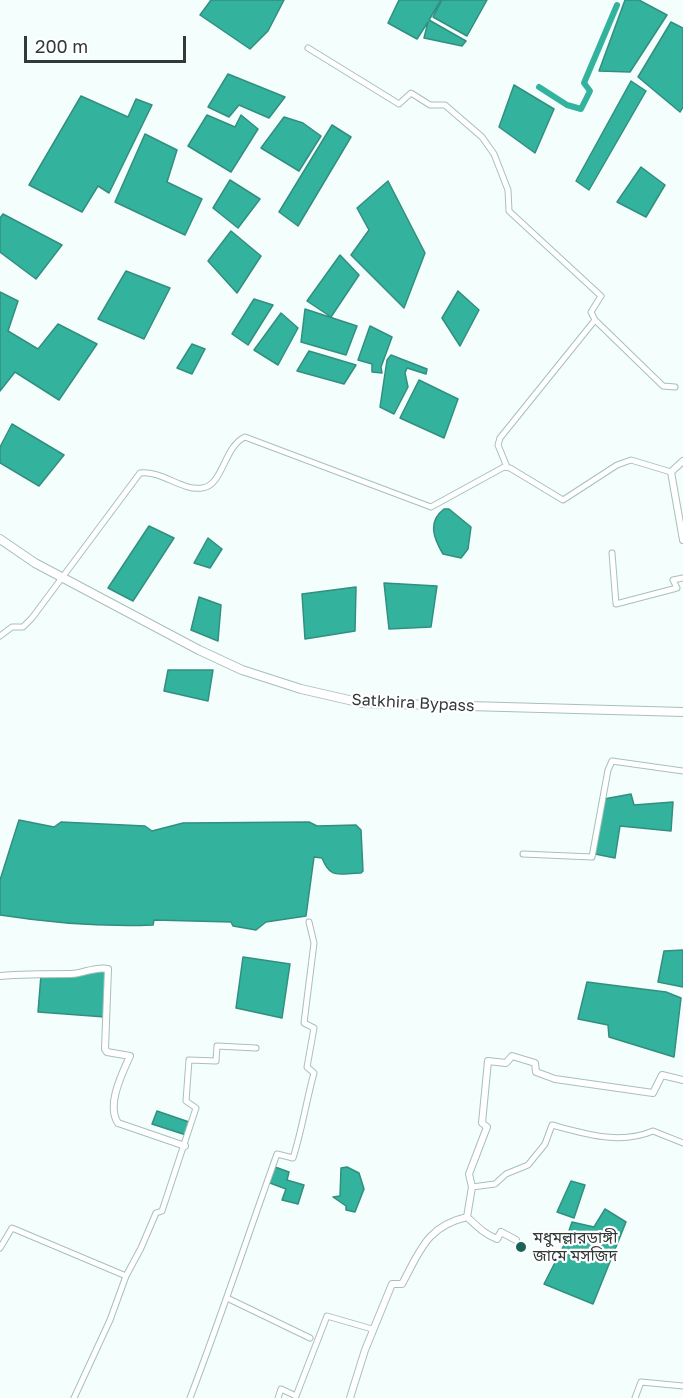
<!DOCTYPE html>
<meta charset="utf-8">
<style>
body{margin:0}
#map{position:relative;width:683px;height:1398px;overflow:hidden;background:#f4fefc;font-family:"Golos Text",sans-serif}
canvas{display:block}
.scale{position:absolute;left:24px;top:36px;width:162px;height:27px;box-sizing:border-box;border:3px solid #313a38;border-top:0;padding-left:8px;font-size:18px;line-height:21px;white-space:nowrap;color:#313a38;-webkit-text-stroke:4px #fff;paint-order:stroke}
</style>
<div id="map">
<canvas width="683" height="1398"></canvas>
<div class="scale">200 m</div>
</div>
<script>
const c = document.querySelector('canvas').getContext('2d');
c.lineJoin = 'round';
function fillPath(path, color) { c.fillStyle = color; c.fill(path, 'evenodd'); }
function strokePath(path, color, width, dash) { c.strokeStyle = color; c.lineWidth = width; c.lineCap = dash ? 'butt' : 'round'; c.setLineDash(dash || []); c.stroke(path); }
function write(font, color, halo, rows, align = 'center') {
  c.font = font + ' "Golos Text","Noto Sans Bengali",sans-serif'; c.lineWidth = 4.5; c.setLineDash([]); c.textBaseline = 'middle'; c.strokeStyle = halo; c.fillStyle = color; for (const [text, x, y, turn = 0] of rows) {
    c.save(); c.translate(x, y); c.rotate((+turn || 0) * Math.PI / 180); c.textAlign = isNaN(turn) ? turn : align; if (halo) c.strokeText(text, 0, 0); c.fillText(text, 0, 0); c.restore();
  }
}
const water = new Path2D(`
 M211,0H284L268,31L250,49L200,15Z
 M399,0H441L429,20L466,41L462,46L424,38L428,22L417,39L388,23Z
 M442,0H487L467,36L433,17Z
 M625,0H639L667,15L630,72L599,71Z
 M671,22L683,28V107L680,112L638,77Z
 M228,74L285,97L269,118L239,105L229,117L208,107Z
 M631,81L646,91L589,190L576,181Z
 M514,85L554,109L535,153L499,127Z
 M81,96L128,117L136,99L152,105L109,193L98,186L82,212L29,185Z
 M207,115L235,127L241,115L258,129L231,172L188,146Z
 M284,117L303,123L321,136L299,171L261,148Z
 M332,125L351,137L298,226L279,212Z
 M145,134L177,150L167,182L202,199L185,235L115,202Z
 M641,167L665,185L646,217L617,202Z
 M230,180L260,199L238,228L213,208Z
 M388,181L425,253L404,308L351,255L369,230L357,208Z
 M3,214L62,245L36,279L0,252V218Z
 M231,231L261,256L237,293L208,261Z
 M340,255L359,275L331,317L307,301Z
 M126,271L170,288L144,339L98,319Z
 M458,291L479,310L460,346L442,318Z
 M0,292L18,301L8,331L38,349L58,324L97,344L59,400L15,372L0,391Z
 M254,299L273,305L248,345L232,334Z
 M305,309L357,326L346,355L301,342Z
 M281,313L298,328L278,365L254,350Z
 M370,326L392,337L381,367L382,373L372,372V364L358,360Z
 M192,344L205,349L192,374L177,368Z
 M309,351L356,365L344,384L297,371Z
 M391,355L427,369L426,374L407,368L405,373L408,387L394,414L380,407L387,360Z
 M419,380L458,399L444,438L400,418Z
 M12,424L64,455L39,486L0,463V447Z
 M444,509H449L471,527L468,549L461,558L443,554C434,539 427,522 444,509Z
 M149,526L174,538L133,601L108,588Z
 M208,538L222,549L210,568L194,563Z
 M384,583L437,586L431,627L389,629Z
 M356,587L355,631L305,639L302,594Z
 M199,597L221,605L218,641L191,630Z
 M168,670H213L208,701L164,691Z
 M631,794L634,805L673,802L671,831L620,826L615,858L595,854L604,799Z
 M19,820L54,827L61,822L145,826L152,831L183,823L309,822L317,826L356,825L361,830L363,871L361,873C338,873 331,880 322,858L314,857L306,916L266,922L256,930L233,926L231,922L154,920L153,925C102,927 51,923 0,915V880Z
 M683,950V987L658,982L664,951Z
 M243,957L290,964L282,1018L236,1008Z
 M105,971V1017L38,1012L41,975Z
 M587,982L666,992L681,998L674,1057L609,1037L608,1025L578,1019Z
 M157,1111L189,1122L186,1135L152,1124Z
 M275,1167L289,1172L287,1180L304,1185L298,1204L282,1200L286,1189L270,1183Z
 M347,1167L359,1173L364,1189L355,1212L346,1210V1206L333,1197L340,1196L341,1168Z
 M571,1181L585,1185L574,1218L557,1212Z
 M605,1209L626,1222L593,1304L544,1284L564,1245L572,1222L594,1227Z`);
const canal = new Path2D(`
 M539,87L567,105L581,109L590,91L584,83L617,5`);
const minor = new Path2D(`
 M308,48L399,104L411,93L430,105H445L482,137L494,154L508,190L509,211L601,296L591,312L595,320L500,438L498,445L507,467
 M595,320L663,386L675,387
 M612,553L616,604L677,588L673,580L683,578
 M0,636L12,627H23L32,618L140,473C162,470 181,491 202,488C223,486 224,446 245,437L431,507L504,467L510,468L563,500L617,465L631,460L671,472
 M523,854L592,857L608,770L612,761L683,771
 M472,1187L495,1184L506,1174L528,1165L545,1144L552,1125C586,1134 620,1145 653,1131L683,1143
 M0,1248L12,1228L126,1276L110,1320L74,1398
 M126,1276L141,1248L156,1213L162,1211L196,1108L186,1101L189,1060L216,1061L217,1046L256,1048
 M227,1298L310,1338
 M190,1398C221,1317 248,1235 277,1154L293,1158C302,1130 306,1102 314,1073L307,1067L314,1028L304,1023L314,943L309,922
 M278,1398L281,1389L296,1396L327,1316L372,1329V1332
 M635,1398L641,1382L683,1386`);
const tertiary = new Path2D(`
 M683,461L671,472L683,540
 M0,976C24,974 47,974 71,974C83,974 95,966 108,969L105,1049L107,1052L130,1056C122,1074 106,1105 118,1123L185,1146
 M467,1217C477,1226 484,1234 497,1239L501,1232L516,1240
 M350,1398L365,1350L392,1284H402C420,1251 427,1226 467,1217L472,1187L469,1174L487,1127L482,1123L488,1061L506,1063L512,1056L535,1063L536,1072L555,1079L653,1093L662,1075L683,1080`);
const trunk = new Path2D(`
 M0,539L35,563L199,650L242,670L301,689L362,703L683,712`);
const markers = [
 [521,1247,6,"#1c6357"]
];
const streetNames = [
 ["Satkhira Bypass",413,703,3]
];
const poiNames = [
 ["মধুমল্লারডাঙ্গী",533,1238],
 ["জামে মসজিদ",533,1256]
];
fillPath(water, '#33b39e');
strokePath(water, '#328f7f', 1.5);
strokePath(canal, '#33b39e', 6);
strokePath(minor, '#a8c0ba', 7);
strokePath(tertiary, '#a8c0ba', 8);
strokePath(trunk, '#a8c0ba', 10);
strokePath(minor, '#fff', 5);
strokePath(tertiary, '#fff', 6);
strokePath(trunk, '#fff', 8);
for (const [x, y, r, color] of markers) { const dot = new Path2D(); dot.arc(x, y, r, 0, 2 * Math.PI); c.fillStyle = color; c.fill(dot); strokePath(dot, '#fff', 2); }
write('16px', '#313a38', '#fff', streetNames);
write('16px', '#313a38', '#fff', poiNames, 'left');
</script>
